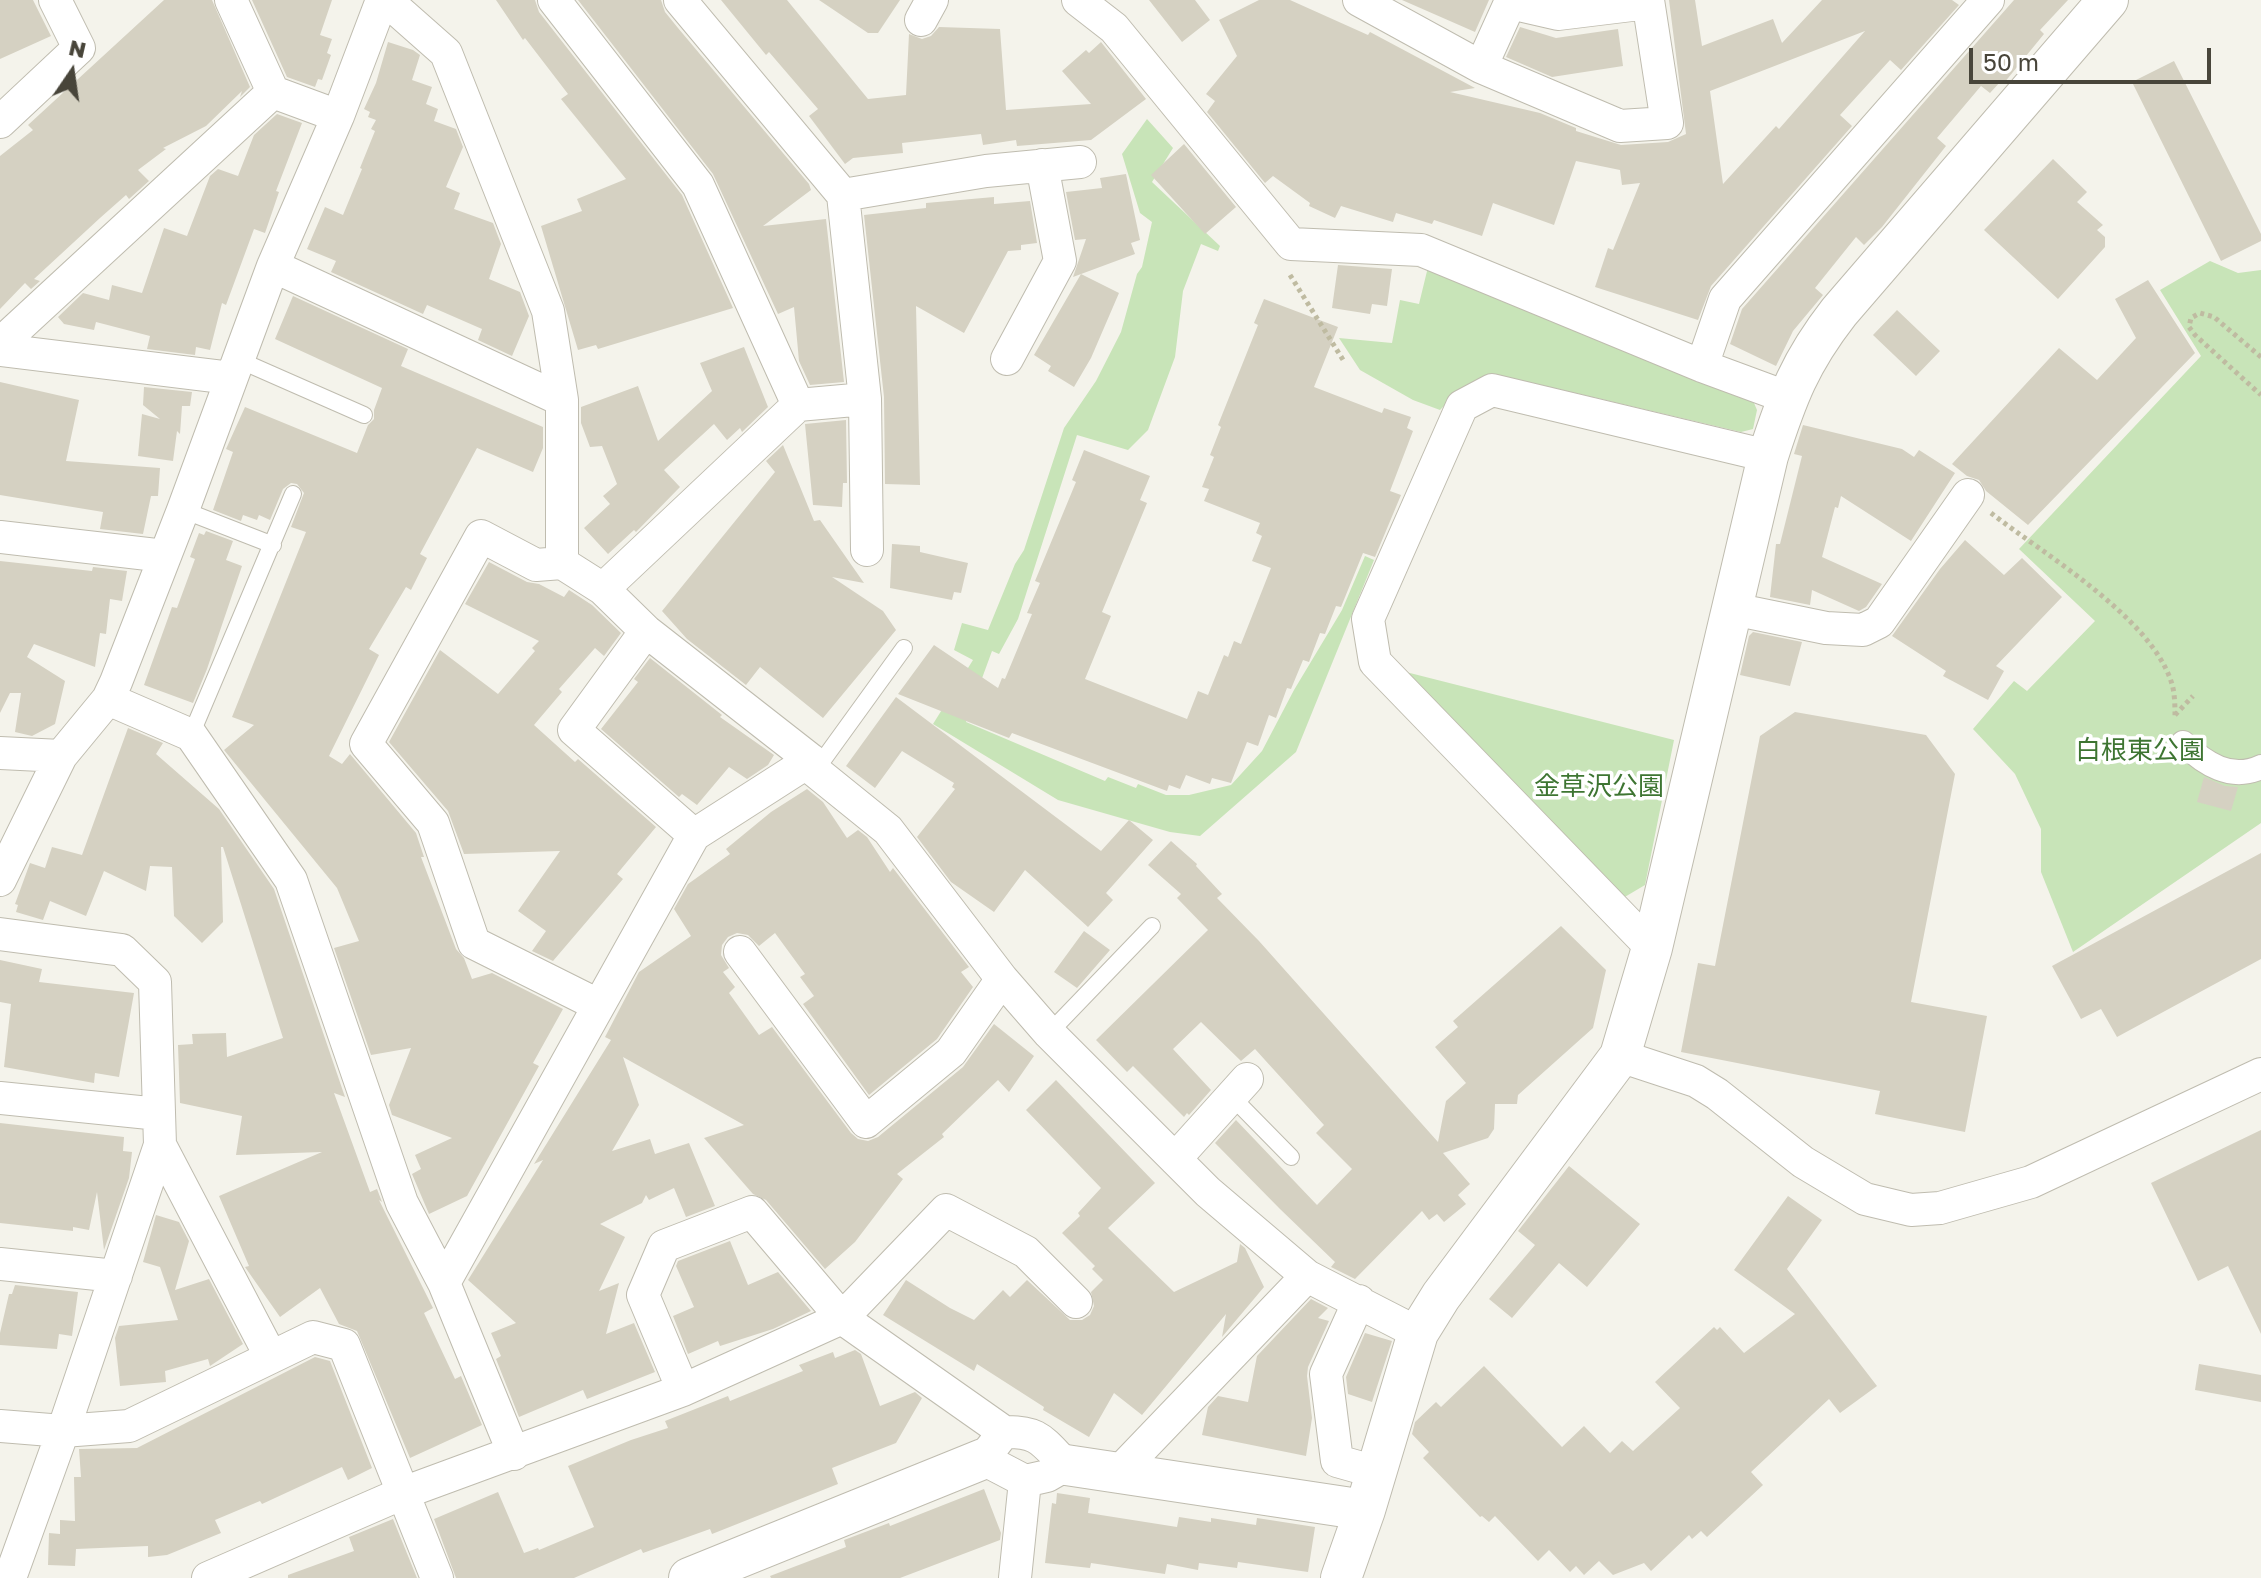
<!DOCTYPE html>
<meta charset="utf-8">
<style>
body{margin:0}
#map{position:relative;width:2261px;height:1578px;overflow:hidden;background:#f4f3eb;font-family:"Golos Text",sans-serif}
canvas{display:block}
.north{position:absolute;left:32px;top:32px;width:80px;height:80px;-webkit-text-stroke:6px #fff;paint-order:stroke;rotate:13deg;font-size:22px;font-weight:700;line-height:32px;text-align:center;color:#48453a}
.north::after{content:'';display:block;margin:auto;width:28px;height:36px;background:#48453a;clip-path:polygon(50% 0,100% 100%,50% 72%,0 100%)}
.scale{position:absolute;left:1969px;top:48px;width:242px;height:36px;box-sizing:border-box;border:4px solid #48453a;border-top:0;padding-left:10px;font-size:24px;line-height:28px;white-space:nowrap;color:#48453a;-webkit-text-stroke:6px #fff;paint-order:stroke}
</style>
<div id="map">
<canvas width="2261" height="1578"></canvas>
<div class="north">N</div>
<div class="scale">50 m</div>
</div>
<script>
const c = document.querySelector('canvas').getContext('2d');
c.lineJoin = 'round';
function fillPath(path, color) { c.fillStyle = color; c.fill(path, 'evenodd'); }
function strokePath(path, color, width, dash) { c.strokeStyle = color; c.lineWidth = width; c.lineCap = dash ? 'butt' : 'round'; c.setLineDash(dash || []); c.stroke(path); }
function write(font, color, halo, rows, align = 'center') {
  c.font = font + ' "Golos Text","Noto Sans JP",sans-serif'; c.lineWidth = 7; c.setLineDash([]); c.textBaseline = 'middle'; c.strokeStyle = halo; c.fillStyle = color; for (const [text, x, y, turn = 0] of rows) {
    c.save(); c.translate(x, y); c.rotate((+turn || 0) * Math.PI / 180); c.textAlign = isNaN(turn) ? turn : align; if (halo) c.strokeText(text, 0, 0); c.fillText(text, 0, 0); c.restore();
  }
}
const green = new Path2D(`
 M1147,119L1173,148L1152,182L1220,246L1218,251L1201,244L1183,291L1175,357L1148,430L1128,450L1077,435L1018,619L999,654L992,651L966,722L1105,781L1108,777L1136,788L1138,784L1166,795H1189L1231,785L1262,751L1294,690L1342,610L1365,556L1374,560L1296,752L1200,836L1170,832L1058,800L933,724L973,660L954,650L962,623L988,630L1015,564L1024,550L1064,428L1096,381L1121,332L1137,274L1142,267L1152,222L1140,213L1122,154Z
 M2210,261L2238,273L2261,270V823L2073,952L2041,872V829L2015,774L1973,729L2014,681L2027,691L2095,621L2019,549L2201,356L2160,290Z
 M1428,267L1751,396L1757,410L1753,429L1741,432L1507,377C1477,384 1462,387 1440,410L1413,400L1360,370L1339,338L1392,343L1400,300L1419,304Z
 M1402,671L1674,740L1645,885L1618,901Z`);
const building = new Path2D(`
 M0,0H33L51,36L0,59Z
 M164,0H212L250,87L240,97L242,91L206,126L163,148L166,149L138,170L149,181L129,199L126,195L100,218L34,279L40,281L31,289L25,283L0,309V156L33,130L28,125Z
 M252,0H332L320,35L332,39L327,53L331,55L322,80L318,79L315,87L287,77Z
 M496,0H535L539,12L682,195L733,308L598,349L596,345L578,350L541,226L582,211L577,199L626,179L561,99L568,94L525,38L523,40Z
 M578,0H661L665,12L678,28L809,184L811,190L763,226L826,219L844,382L810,385L799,361L794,307L778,314L713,174Z
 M721,0H787L868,99L906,95L909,34L922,39L931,36L939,27L1000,29L1006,110L1091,104L1062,71L1086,50L1089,53L1101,42L1146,99L1091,140L1017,146L1016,140L983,145L981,134L902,143L903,153L853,158L845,164L809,116L818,109L769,52L766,55Z
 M819,0H900L878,33H868Z
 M1149,0H1195L1210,20L1182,42Z
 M1259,0H1290L1368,35L1370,32L1475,88L1450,92L1540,113L1576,128V131L1621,145L1668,142L1686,134L1669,0H1695L1702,46L1773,19L1782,43L1822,0H1952L1959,5L1901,70L1890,60L1840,115L1852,126L1711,286L1698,320L1595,287L1608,248L1613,250L1640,183L1622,185L1620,170L1576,161L1554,225L1493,203L1482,236L1434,220L1432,224L1396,213L1393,222L1341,206L1335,218L1309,206L1310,203L1273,176L1265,183L1207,112L1215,101L1206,94L1237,56L1219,20ZM1865,31L1779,129L1776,126L1723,184L1710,91Z
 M1402,0H1489L1475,32Z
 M2014,0H2068L2040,30L2044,34L2004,83L2001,81L1990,93L1981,86L1937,138L1946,146L1882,227L1864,245L1856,237L1815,288L1823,295L1793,331L1776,366L1730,344L1742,309Z
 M1520,27L1556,38L1618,29L1623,66L1552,77L1506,57Z
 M388,42L413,50L420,55L412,80L432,87L426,104L438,109L434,121L456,129L463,147L446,187L460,193L454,209L493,223L501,244L489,279L520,292L529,316L512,356L478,340L482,329L427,305L423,314L331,272L336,261L307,249L325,207L343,215L362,169L360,168L375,131L371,129L376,120L368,117L370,112L364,109L376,83Z
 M2174,61L2261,234V241L2221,261L2132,82Z
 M277,114L302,123L276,191L279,192L265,233L254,229L226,305L222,303L210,350L196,347L195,355L147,349L150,336L96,322L94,330L64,324L58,317L83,293L109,300L112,285L142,293L164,228L187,236L210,176L218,169L238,176L254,135Z
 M1184,144L1236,207L1205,234L1151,175Z
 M2053,159L2087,192L2077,202L2103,225L2097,230L2105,237V247L2058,299L1984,230Z
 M1126,174L1140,240L1131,243L1135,254L1073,277L1086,239L1075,240L1066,192L1102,188L1100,178Z
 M994,197V204L1030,201L1037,243L1021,245V250L1008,251L964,333L916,306L920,485L885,484L884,397L864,215L926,208V203Z
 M1338,265L1392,269L1387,306L1372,304L1370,314L1332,308Z
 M1081,274L1119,293L1091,358L1074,387L1048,371L1051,366L1034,355Z
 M2148,280L2195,353L2028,525L1986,491L1979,480L1967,476L1952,464L2059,348L2097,380L2136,338L2115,299Z
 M293,296L408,349L401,366L543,427V448L533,472L477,448L420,554L427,558L411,590L406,587L369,649L379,655L329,756L342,764L350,754L416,833L424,857H421L456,949L464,958L472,979L492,973L563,1009L533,1063L539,1066L467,1196L429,1214L412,1174L421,1169L415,1155L452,1138L392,1115L389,1105L411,1048L371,1055L334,948L359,941L337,888L224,750L254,725L232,717L306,532L291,527L304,493L297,484L291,483L283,489L270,520L259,515L257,520L243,515L241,521L213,510L233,452L226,449L245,407L357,453L368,425L374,419V410L382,388L275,339Z
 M1264,299L1338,327L1314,387L1382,413L1384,408L1411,417L1407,428L1413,431L1390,491L1401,495L1375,557L1363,553L1341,607L1336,606L1325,634L1320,633L1309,662L1303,660L1291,689L1287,688L1276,718L1269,715L1258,746L1247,742L1231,783L1212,778L1210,784L1186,775L1180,789L1169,785L1167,791L1012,733L1009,738L898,694L934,645L998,688L1002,678L1005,679L1032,614L1027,613L1040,583L1035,581L1076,482L1072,480L1084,450L1150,476L1140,500L1147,503L1102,612L1111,616L1085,679L1187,719L1198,691L1208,695L1224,655L1228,657L1234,641L1241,644L1271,568L1252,561L1262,536L1256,533L1260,523L1204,501L1209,489L1202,487L1214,457L1210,455L1221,427L1218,425L1258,325L1254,323Z
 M1897,310L1940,351L1916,376L1873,335Z
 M744,347L768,407L742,432L740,428L727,440L714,424L664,470L680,487L636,532L634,530L608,554L584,528L610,504L603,496L617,484L602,446L590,447L581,423V407L638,386L658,441L712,391L700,363Z
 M0,382L79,400L66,461L160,468L158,496H151L143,534L100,529L103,512L0,495Z
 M144,387L192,392L190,406H182L180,434L177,431L173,461L138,456L142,414L160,419L143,405Z
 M846,420L847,483H843L842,507L813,505L805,424Z
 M1803,425L1902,449L1914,457L1919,450L1955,473L1911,541L1841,496L1838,508L1835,507L1822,557L1882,584L1866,607L1859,611L1812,590L1810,605L1770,597L1776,544H1780L1802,456L1794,454Z
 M783,445L814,521L820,520L864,583L832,577L883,611L896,630L823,718L760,667L746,685L687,639L662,611L775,472L766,461Z
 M206,531L233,541L226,560L242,566L207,669L193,703L144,685L172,607L177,608L195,559L190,557L199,533L204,535Z
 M1965,540L2004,575L2022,558L2062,597L1996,666L2004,671L1988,700L1943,676L1946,671L1892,636L1940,569Z
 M892,544L920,546V552L968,563L961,593L954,592L952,600L890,588Z
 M0,561L92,571L93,567L127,571L122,601L110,599L106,634L100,633L95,667L34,644L27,657L65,681L55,724L32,736L15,732L21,693H10L0,713Z
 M489,562L527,582L539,584L564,597L569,590L592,605L621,633L604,656L595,648L559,689L562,692L534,725L575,762L578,759L656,827L617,874L623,879L553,961L532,951L546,931L518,911L560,851L464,854L448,811L389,742L440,650L498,694L535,651L532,648L539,641L465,604Z
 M1753,632L1802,642L1790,686L1740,675L1749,636Z
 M650,658L722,715L720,717L774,755L768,765L747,779L729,767L697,805L682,794L679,797L601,729L638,682L634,679Z
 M896,697L1101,851L1129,820L1153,840L1106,893L1113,900L1088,927L1025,870L994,912L951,882L917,837L955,789L952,787L954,783L902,751L875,788L846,766Z
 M1795,712L1926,735L1955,774L1911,1002L1987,1016L1965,1132L1875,1114L1880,1091L1681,1052L1698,963L1715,966L1760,736Z
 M128,728L163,743L156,754L219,809L274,889L345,1097L334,1093L370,1192L377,1189L382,1202L379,1200L433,1308L424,1313L455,1379L461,1376L482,1425L410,1458L357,1331L339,1324L320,1288L280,1317L245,1267L249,1266L219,1196L322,1152L236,1155L242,1116L180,1103L178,1045L193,1044L192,1034L226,1033L227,1057L283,1038L223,847H221L223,922L202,943L174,916L172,867L150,866L146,891L104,871L86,916L50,901L43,920L16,912L18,905L15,904L30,863L45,868L52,847L82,855Z
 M2204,777L2225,786L2238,787L2231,811L2197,802Z
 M807,789L823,802L847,838L858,830L867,837L890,872L893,868L969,967L961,972L973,987L937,1039L869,1095L803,1004L814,996L800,977L805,974L775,933L759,946L748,935L737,933L728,937L722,945L721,955L729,968L723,972L735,987L729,993L759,1035L772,1027L851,1133L858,1139L868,1141L878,1137L963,1067L994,1024L1034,1056L1009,1092L998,1080L942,1134L944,1137L897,1174L903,1179L855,1242L825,1269L766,1200L753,1194L704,1138L744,1125L623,1057L639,1105L612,1151L650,1139L655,1154L689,1143L715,1206L686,1217L674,1188L649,1200L646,1195L642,1203L600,1224L625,1237L599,1291L619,1283L606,1334L634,1323L655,1372L587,1399L583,1390L519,1417L496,1359L501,1356L491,1333L516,1323L468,1280L543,1160L534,1164L611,1040L605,1037L639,972L691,936L674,909L688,884L730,854L726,849L771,812Z
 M1171,841L1197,864L1196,866L1222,894L1217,898L1259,941L1438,1142L1446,1101L1466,1083L1435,1047L1458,1027L1453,1021L1561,926L1606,970L1593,1028L1518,1095L1517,1104H1495L1494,1129L1488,1138L1443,1153L1470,1184L1458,1195L1466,1204L1444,1222L1437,1214L1429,1220L1422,1211L1355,1279L1331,1267L1335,1262L1280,1209L1215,1143L1236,1120L1317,1205L1352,1169L1316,1133L1324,1125L1255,1049L1241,1061L1201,1022L1173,1049L1211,1090L1189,1115L1187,1113L1184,1117L1133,1066L1127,1072L1096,1040L1208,930L1177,898L1181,894L1148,865Z
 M2261,853V959L2117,1037L2101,1009L2081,1019L2052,966Z
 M1084,931L1110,950L1077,988L1054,972Z
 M0,960L42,969L39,982L134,993L119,1077L95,1073L94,1083L4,1067L11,1004L0,1002Z
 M1056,1080L1155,1183L1108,1228L1174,1292L1237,1262L1240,1244L1245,1248L1264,1287L1222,1337L1226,1314L1142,1415L1114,1393L1089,1437L1043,1410L1044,1407L977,1364L974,1371L883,1315L906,1280L950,1308L974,1320L1003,1290L1010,1297L1027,1280L1070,1320H1082L1090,1315L1094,1306L1091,1292L1103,1280L1092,1269L1095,1266L1062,1233L1080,1216L1078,1213L1101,1188L1026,1110Z
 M0,1123L124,1137L123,1151L132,1152L129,1178L104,1250L97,1192L89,1230L73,1227V1231L0,1223Z
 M2261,1130V1334L2228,1266L2198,1281L2151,1183Z
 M1569,1166L1640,1224L1587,1287L1559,1263L1512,1318L1489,1299L1535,1245L1518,1231Z
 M1788,1196L1822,1220L1787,1269L1877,1386L1840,1413L1829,1399L1751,1472L1763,1485L1707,1537L1701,1531L1692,1539L1689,1535L1651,1571L1644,1563L1613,1575L1599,1561L1584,1575L1576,1566L1570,1572L1549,1550L1538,1561L1495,1516L1489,1522L1482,1516L1480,1517L1423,1458L1429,1452L1412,1434L1415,1422L1436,1402L1441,1407L1484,1366L1562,1447L1584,1426L1610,1453L1622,1441L1633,1451L1680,1408L1655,1382L1714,1327L1717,1330L1720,1327L1744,1353L1795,1314L1734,1270Z
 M156,1215L179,1222L189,1241L175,1290L209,1279L243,1344L210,1366L208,1359L165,1371L166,1382L120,1386L115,1338L119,1326L178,1320L160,1267L143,1262Z
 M730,1241L748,1285L778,1272L811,1311L773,1329L720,1346L718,1341L688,1354L673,1316L694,1307L676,1266L678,1261Z
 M15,1285L78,1292L72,1336L59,1334L57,1349L0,1345V1333L9,1294H12Z
 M1311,1299L1328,1308L1318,1318L1329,1321L1308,1367L1307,1376L1312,1418L1306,1456L1202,1435L1208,1407L1218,1396L1248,1402L1257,1356Z
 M1365,1333L1392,1341L1372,1402L1348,1394L1346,1377Z
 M855,1350L861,1354L880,1406L915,1392L922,1398L896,1443L832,1468L838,1484L712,1534L710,1529L643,1553L641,1549L574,1578H456L434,1519L498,1492L524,1553L538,1548L539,1550L594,1527L568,1466L631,1440L668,1428L665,1421L728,1396L730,1401L803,1371L799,1365L833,1352L835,1358Z
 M315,1357L330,1361L372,1468L348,1480L342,1467L262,1504L260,1501L215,1520L221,1533L167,1555L148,1557V1546L76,1549L75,1566L48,1565L49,1533L60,1534V1520L75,1521L74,1477H81L79,1449L137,1448Z
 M2199,1364L2261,1375V1402L2195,1390Z
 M984,1489L1001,1533L1000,1540L900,1578H771L770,1576L846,1547L844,1540L889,1523L890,1526Z
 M1057,1493L1090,1498L1088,1513L1177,1527L1179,1517L1211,1522V1518L1256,1525L1257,1518L1315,1527L1308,1572L1238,1562L1237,1568L1199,1563L1198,1570L1167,1564L1165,1574L1091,1563L1090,1568L1045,1563L1052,1503L1056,1504Z
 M393,1519L417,1578H288V1575L354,1551L349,1537Z`);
const path = new Path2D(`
 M1290,275L1345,363
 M2261,357L2214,317L2200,313L2191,318L2189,327L2195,335L2261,395
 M1991,513C2045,555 2149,616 2171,681C2175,692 2175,706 2175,718
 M2175,715L2193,696`);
const service = new Path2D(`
 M239,360L364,415
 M183,510L273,545
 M191,735L293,494
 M815,771L904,648
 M1049,1033L1152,926
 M1231,1096L1291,1157`);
const pedestrian = new Path2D(`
 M2183,743C2205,764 2231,781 2261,767`);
const minor = new Path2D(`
 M231,0L273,92L338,116
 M386,0L446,53L548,311L562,400V563
 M554,0L698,185L798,405
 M680,0L843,195L865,399L867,550
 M1078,0L1114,28L1291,244L1421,250L1702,366L1786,397
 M1359,0L1481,67L1620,126L1667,123L1648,0
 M921,20L932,0
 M1481,67L1510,3L1558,14L1648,3
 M0,122L79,48L55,0
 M843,195L986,171L1080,162
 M273,266L562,400
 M0,344L273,92
 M0,350L231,378
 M1007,359L1060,261L1042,165
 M1702,366L1725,299L1988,0
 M0,537L165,556
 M603,589L798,405L865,399
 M1733,609L1826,628L1863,630L1879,622L1968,495
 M646,631L574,730L694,835
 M108,699L191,735L291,880L402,1203L444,1283L514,1454
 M0,753L61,756L108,699L116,682L183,510L273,266L338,116L382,0
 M0,880L61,756
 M0,934L122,950L155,982L160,1145L63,1431L10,1578
 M1652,948L1375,662L1368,619L1462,406L1492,390L1768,456
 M740,952L866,1122L951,1052L1002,979
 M598,1005L474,943L433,823L366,744L481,536L536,565L562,563L603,589L646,631L811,760L815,771L888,830L1002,979L1049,1033L1208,1192L1307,1276L1418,1333
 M1620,1056L1696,1081L1717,1094L1803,1162L1865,1199L1911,1210L1940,1208L2031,1182L2261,1074
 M0,1098L159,1114
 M160,1145L271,1357
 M1175,1159L1247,1079
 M0,1264L116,1276
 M444,1283L694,835L811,760
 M1359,1301L1326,1374L1337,1461L1376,1472
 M683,1390L643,1295L664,1246L752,1212L842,1318L1004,1432
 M0,1426L63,1431L129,1426L313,1337L344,1345L437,1578
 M1004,1432C1039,1431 1042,1441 1066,1465L1047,1476L1025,1481L983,1459Z
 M1119,1472L1307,1276
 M208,1578L403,1493L683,1390L842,1318L946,1210L1026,1252L1076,1302
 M1015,1578L1025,1481`);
const tertiary = new Path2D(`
 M1066,1465L1365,1510
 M689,1578L983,1459
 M1341,1578L1365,1510L1418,1333L1441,1296L1620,1056L1652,948L1768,456C1787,397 1800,362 1839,312L2108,0`);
const parkNames = [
 ["白根東公園",2140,751],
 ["金草沢公園",1599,787]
];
fillPath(green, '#c8e4b8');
fillPath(building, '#d5d1c2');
strokePath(service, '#bfbcaf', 18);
strokePath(pedestrian, '#bfbcaf', 26);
strokePath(minor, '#bfbcaf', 34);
strokePath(tertiary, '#bfbcaf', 42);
strokePath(path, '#bfbba1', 5, [4, 4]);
strokePath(service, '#fff', 16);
strokePath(pedestrian, '#fff', 24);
strokePath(minor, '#fff', 32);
strokePath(tertiary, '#fff', 40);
write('26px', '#3e7532', '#fff', parkNames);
</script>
